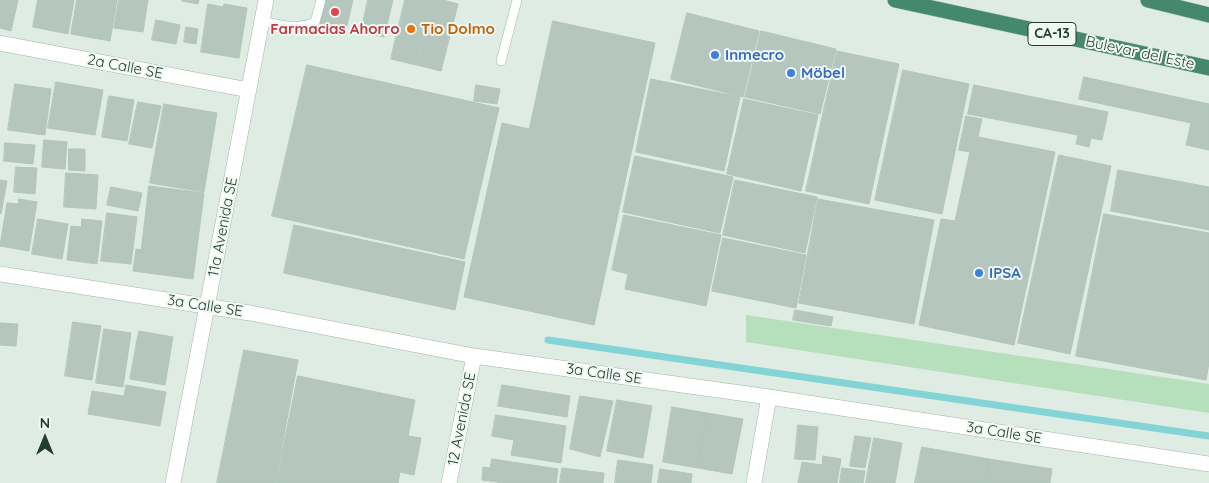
<!DOCTYPE html>
<meta charset="utf-8">
<style>
body{margin:0}
#map{position:relative;width:1209px;height:483px;overflow:hidden;background:#dfece4;font-family:Quicksand,sans-serif}
canvas{display:block}
.north{position:absolute;left:20px;top:413px;width:50px;height:50px;-webkit-text-stroke:4px #eff8f3;paint-order:stroke;rotate:0deg;font-size:14px;font-weight:700;line-height:20px;text-align:center;color:#1f3d30}
.north::after{content:'';display:block;margin:auto;width:18px;height:22px;background:#1f3d30;clip-path:polygon(50% 0,100% 100%,50% 72%,0 100%)}
</style>
<div id="map">
<canvas width="1209" height="483"></canvas>
<div class="north">N</div>
</div>
<script>
const c = document.querySelector('canvas').getContext('2d');
c.lineJoin = 'round';
function fillPath(path, color) { c.fillStyle = color; c.fill(path, 'evenodd'); }
function strokePath(path, color, width, dash) { c.strokeStyle = color; c.lineWidth = width; c.lineCap = dash ? 'butt' : 'round'; c.setLineDash(dash || []); c.stroke(path); }
function write(font, color, halo, rows, align = 'center') {
  c.font = font + ' Quicksand,sans-serif'; c.lineWidth = 4; c.setLineDash([]); c.textBaseline = 'middle'; c.strokeStyle = halo; c.fillStyle = color; for (const [text, x, y, turn = 0] of rows) {
    c.save(); c.translate(x, y); c.rotate((+turn || 0) * Math.PI / 180); c.textAlign = isNaN(turn) ? turn : align; if (halo) c.strokeText(text, 0, 0); c.fillText(text, 0, 0); c.restore();
  }
}
const green = new Path2D(`
 M746,315L1209,384V413L746,342Z`);
const stream = new Path2D(`
 M548,340L1209,436`);
const building = new Path2D(`
 M0,0H18L11,31L0,28Z
 M38,0H74L68,34L33,27Z
 M77,0H117L110,41L71,34Z
 M119,0H148L143,32L114,28Z
 M182,0H199L198,4L182,1Z
 M322,0H353L346,30L317,23Z
 M368,0H393L384,37L361,32Z
 M405,0H432L416,65L391,59Z
 M433,0H443L458,4L441,71L417,65Z
 M208,4L223,7L224,4L247,8L239,58L201,52Z
 M687,13L759,31L743,97L671,79Z
 M156,20L180,25L176,44L152,40Z
 M553,21L655,43L594,325L464,297L502,123L529,129Z
 M186,27L198,29L196,44L184,42Z
 M761,31L836,49L820,114L745,97Z
 M837,51L899,64L869,204L806,191Z
 M307,65L499,108L464,259L272,216Z
 M903,70L969,84L942,214L875,200Z
 M1084,77L1209,104V150L1186,145L1191,123L1079,99Z
 M651,79L740,97L724,171L636,152Z
 M56,82L103,90L95,135L48,128Z
 M15,84L51,89L45,135L8,130Z
 M476,85L500,89L497,104L474,101Z
 M974,85L1108,112L1102,140L1091,138L1089,147L1076,144L1078,135L968,114Z
 M109,96L134,100L127,141L102,137Z
 M744,99L818,115L801,191L727,174Z
 M138,102L161,106L152,148L129,144Z
 M164,104L217,113L204,192L150,183Z
 M966,116L982,119L978,137L1055,152L1014,345L919,325L941,219L955,221L970,152L959,150Z
 M44,140L67,142L65,169L42,167Z
 M5,143L35,145L33,164L4,161Z
 M69,149H85V171L69,170Z
 M1059,155L1111,166L1070,354L1018,343Z
 M635,156L733,177L720,233L623,212Z
 M16,167L37,168L35,194L14,192Z
 M1118,170L1209,187V230L1111,211Z
 M66,173L98,175L96,209L64,207Z
 M0,180L7,181L1,214L0,213Z
 M735,180L817,197L805,253L723,235Z
 M149,186L204,193L193,279L133,271L136,249L141,250Z
 M111,187L142,193L138,211L107,205Z
 M19,199L37,202L29,251L0,246L7,203L18,204Z
 M818,199L934,220L914,324L799,303Z
 M107,213L137,217L131,264L101,261Z
 M1104,214L1209,233V363L1206,380L1076,356Z
 M624,215L721,235L706,306L625,289L628,274L612,270Z
 M38,219L68,224L62,259L32,254Z
 M82,219L102,221L97,264L67,260L71,226L81,227Z
 M294,225L465,262L455,310L284,273Z
 M723,238L806,255L796,308L712,291Z
 M795,310L833,317L831,326L793,320Z
 M73,322L101,326L92,380L65,376Z
 M0,323L18,324L16,346L0,345Z
 M104,329L131,333L123,387L96,383Z
 M139,331L173,337L165,385L130,379Z
 M244,350L298,360L275,483H217Z
 M298,376L415,400L408,436L421,438L414,475L400,472L398,483H276Z
 M126,385L166,392L160,426L88,414L92,391L124,396Z
 M502,385L570,396L567,417L498,406Z
 M580,396L613,401L600,457L570,449Z
 M617,400L652,406L643,458L607,451Z
 M672,407L707,413L698,468L663,462Z
 M707,413L743,419L732,474L698,468Z
 M496,415L566,426L561,463L511,455L514,440L492,436Z
 M798,425L818,427L815,460L795,459Z
 M855,436L871,438L865,468L850,466Z
 M874,438L902,443L895,483H866Z
 M922,447L989,459L985,483H915Z
 M823,456L841,459L837,483H798L802,462L822,465Z
 M492,459L558,469L556,483H504L482,480L483,467L490,468Z
 M989,459L1052,469L1050,483H985Z
 M618,460L653,465L651,483H615Z
 M562,468L604,473L603,483H560Z
 M842,468L865,471L863,483H840Z
 M660,469L692,474L691,483H658Z`);
const service = new Path2D(`
 M262,21C281,25 297,30 315,22L321,0
 M501,61L517,0`);
const minor = new Path2D(`
 M0,43L249,90
 M0,274L250,313L474,356L769,397L1209,464
 M173,483L266,0
 M449,483L474,356
 M754,483L769,397`);
const trunk = new Path2D(`
 M895,0L1209,68
 M1148,0L1209,15`);
const markers = [
 [335,12,5,"#e0444e"],
 [411,29,5,"#e8710a"],
 [715,55,5,"#3f7fe0"],
 [791,73,5,"#3f7fe0"],
 [979,273,5,"#3f7fe0"]
];
const shields = [
 [1052,34,48]
];
const shieldNames = [
 ["CA-13",1052,34]
];
const healthNames = [
 ["Farmacias Ahorro",335,29]
];
const foodNames = [
 ["Tio Dolmo",421,29]
];
const streetNames = [
 ["Bulevar del Este",1140,53,12],
 ["2a Calle SE",125,67,11],
 ["11a Avenida SE",223,227,-79],
 ["3a Calle SE",205,306,9],
 ["3a Calle SE",604,374,8],
 ["12 Avenida SE",462,419,-79],
 ["3a Calle SE",1004,433,9]
];
const shopNames = [
 ["Inmecro",725,55],
 ["Möbel",801,73],
 ["IPSA",989,273]
];
fillPath(green, '#b6dfbb');
strokePath(stream, '#82d4d6', 7);
fillPath(building, '#b4c6bd');
strokePath(building, '#b1c6ba', 1);
strokePath(service, '#a2b4aa', 10);
strokePath(minor, '#a2b4aa', 16);
strokePath(trunk, '#c0c9c5', 16);
strokePath(service, '#fff', 9);
strokePath(minor, '#fff', 15);
strokePath(trunk, '#44886e', 15);
for (const [x, y, r, color] of markers) { const dot = new Path2D(); dot.arc(x, y, r, 0, 2 * Math.PI); c.fillStyle = color; c.fill(dot); strokePath(dot, '#eff8f3', 2); }
for (const [x, y, w] of shields) { const box = new Path2D(); box.roundRect(x - w / 2, y - 11.5, w, 23, 4); c.fillStyle = '#eff8f3'; c.fill(box); strokePath(box, '#1f3d30', 1); }
write('bold 14px', '#1f3d30', null, shieldNames);
write('bold 15px', '#be3a42', '#eff8f3', healthNames);
write('bold 15px', '#c56008', '#eff8f3', foodNames, 'left');
write('15px', '#1f3d30', '#eff8f3', streetNames);
write('bold 15px', '#366cbe', '#eff8f3', shopNames, 'left');
</script>
